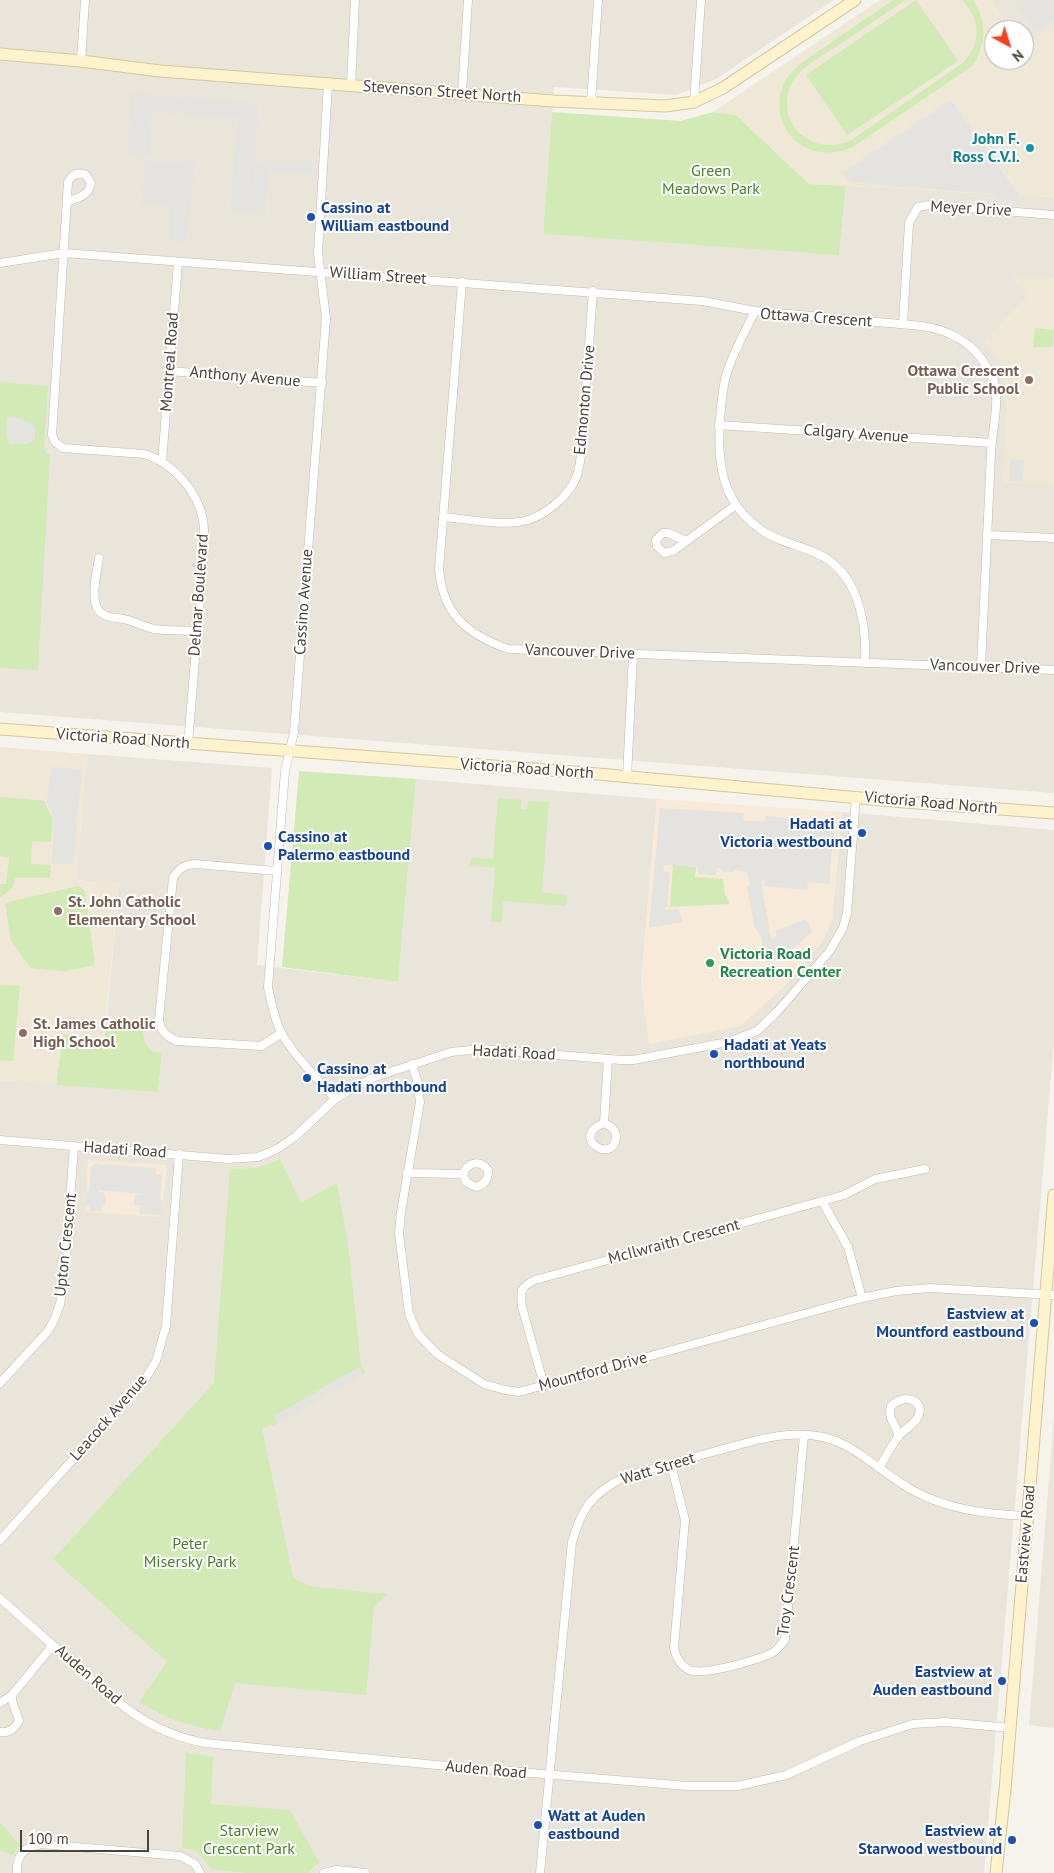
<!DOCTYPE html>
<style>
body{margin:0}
#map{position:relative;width:1054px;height:1873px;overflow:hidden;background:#f6f3ec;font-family:"PT Sans",sans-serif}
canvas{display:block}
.north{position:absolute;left:984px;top:20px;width:50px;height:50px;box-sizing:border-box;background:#fff;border:1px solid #b7b4b0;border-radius:50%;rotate:140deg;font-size:14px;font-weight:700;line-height:20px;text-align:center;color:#4b4439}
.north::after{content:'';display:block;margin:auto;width:18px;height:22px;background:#fc3f1d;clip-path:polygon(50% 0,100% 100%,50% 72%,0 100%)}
.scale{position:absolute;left:20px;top:1830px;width:129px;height:22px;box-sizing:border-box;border:2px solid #4b4439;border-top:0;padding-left:6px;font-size:15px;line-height:18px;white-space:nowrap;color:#4b4439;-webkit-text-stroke:4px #fff;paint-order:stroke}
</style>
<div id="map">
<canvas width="1054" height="1873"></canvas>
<div class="north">N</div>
<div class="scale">100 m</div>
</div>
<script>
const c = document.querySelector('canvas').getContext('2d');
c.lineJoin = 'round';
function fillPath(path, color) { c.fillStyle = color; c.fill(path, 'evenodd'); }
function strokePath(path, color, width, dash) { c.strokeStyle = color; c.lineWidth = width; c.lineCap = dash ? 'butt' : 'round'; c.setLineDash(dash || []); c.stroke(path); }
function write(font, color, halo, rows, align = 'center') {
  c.font = font + ' "PT Sans",sans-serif'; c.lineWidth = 4; c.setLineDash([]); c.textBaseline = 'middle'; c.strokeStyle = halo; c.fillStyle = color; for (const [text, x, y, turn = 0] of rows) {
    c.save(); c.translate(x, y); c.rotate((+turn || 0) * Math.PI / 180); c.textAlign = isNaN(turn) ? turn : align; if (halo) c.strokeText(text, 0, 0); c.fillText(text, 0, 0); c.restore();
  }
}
const residential = new Path2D(`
 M0,0H834L716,79L676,95L554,87L543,234L839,254L846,186L1054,197V793L0,712Z
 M991,0H1054V26L1024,46V30H1010Z
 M87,754L272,768L257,965L398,982L416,779L657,799L641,983L783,988L822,942L832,920L842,812L1054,830V1040L984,1873H0V1851L13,1856L20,1845L0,1822V1080L158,1092L162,1054L153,1051L146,1045L143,1038V1031L106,1027L119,884L76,880Z
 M1054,1418V1728L1029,1725Z`);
const commercial = new Path2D(`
 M657,799L842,812L832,920L822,942L783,988L740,1026L649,1044L641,983Z
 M88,1160L167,1165L161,1217L85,1212Z`);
const education = new Path2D(`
 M880,0H991L1010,30H994V60H1024V46L1054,26V197L809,184L736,115L713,112Z
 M1012,276L1054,277V484L1003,483L1007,395L1000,364L984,341L1027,296Z
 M0,747L87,754L76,880L119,883L104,1039L63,1034L56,1085L0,1080Z`);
const green = new Path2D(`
 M893,0H906C883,15 861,30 839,45C824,55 803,65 793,81C782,99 786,123 803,136C818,147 832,147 850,141L964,62C982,41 981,20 962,0H973C987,21 987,45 972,66L853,147C834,155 815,155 798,143C777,127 773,95 790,74C800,62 816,53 829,44C850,29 872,15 893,0Z
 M916,0L958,61L847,135L806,75Z
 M552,112L681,121L713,112L736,115L809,184L846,186L839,255L543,234Z
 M1035,328L1054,330L1053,347H1033Z
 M0,382L48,386L44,448L45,452L50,455L38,670L0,668Z
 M299,771L416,779L398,982L282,967Z
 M0,797L46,801L45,803L53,819L51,842L32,841L31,864L51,865L50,878H15L13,887L0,898V884H6L9,857L0,856Z
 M498,798L522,800L521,809H527L528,801L549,802L542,892L567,895L566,906L503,901L502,922H491L495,868L470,865L471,858L493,859Z
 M673,865L696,867L695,877L723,879L725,896H727L729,904L670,907Z
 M78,886L82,888L85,892L95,965L65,971L31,968L11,941L5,903Z
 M0,985L20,986L13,1061L0,1060Z
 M106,1027L143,1031C143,1043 149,1052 162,1053L158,1092L56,1085L63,1034L104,1039Z
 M280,1159L301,1203L337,1183L348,1244L361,1365L365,1373L274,1425L262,1428L293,1577L309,1586L387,1594L374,1607L366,1695L235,1683L220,1731C188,1726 166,1719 139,1702L167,1662L53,1559L214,1383L230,1169L258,1168Z
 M186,1753L213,1757L211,1804L290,1810L319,1862L308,1873H247L212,1869L195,1850L182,1848Z
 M0,1822L20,1845L13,1856L0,1851Z`);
const parking = new Path2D(`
 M1014,0H1054V20L1036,32Z
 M131,93L258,104L253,213L230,212L238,118L152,112L149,155L127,153Z
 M951,100L1018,194L1015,202L1000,198L996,194L850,182L843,172Z
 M145,161L195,162L186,243L169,240L170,205L142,204Z
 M257,162H313L312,174L269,171L265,216L253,215Z
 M9,416L15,417L35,426V440L28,444H10L6,436L7,419Z
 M1010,459L1024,460L1023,482L1009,481Z
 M51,767L82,769L73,865L52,863L54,820L47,802Z
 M660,808L744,813L743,820L763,822L765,821L766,816L823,822V829L834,831L829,884L808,882L807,890L764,886V879L761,882L770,933L772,939L777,937L775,931L806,919L812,932L782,958L766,963L761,936L755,928L747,889L750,884L747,872L736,870L733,872H724L721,868H717L716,875L698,874V867L667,865L664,866L663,871L670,872L667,907H665V910L678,909L683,922L649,928Z
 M95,1164L156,1168V1174L162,1175L160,1199L163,1202L162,1215L139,1214L140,1205H134L135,1195L144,1194L99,1190V1192H104V1196H106L105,1204L102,1205L101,1211H89V1206L85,1205L86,1193L89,1191L91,1167Z
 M359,1367L363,1374L277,1423L274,1416Z`);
const minor = new Path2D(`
 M81,61L85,0
 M328,84L318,253L326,318L294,732L285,771L268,987C271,1002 274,1018 281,1032C292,1054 319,1080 335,1099
 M351,85L355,0
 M462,93L468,0
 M694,102L701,0
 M591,103L598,0
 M67,202C77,198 89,196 91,183L86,175C78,172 72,174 68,182L52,435L55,442L63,448L144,454C172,462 198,491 203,520C204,526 204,533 205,539L188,744
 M0,263L64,253L702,301L755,311L922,326C949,330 973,343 987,367C989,372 992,376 994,381C1000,404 992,430 991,453C988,524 984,596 981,667
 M462,282L439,569C443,615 467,634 508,649L1054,670
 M755,311C745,332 732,354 726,376C722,391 721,406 720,421C717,464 722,502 760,529C776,541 798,545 816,553C858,571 867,622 865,663
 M903,324L909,223L918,207L929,205L1054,215
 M169,371L322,383
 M719,425L992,443
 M162,462L178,262
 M443,517C468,519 504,527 528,520C545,515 564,499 573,484C578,476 580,464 581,455L593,291
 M988,535L1054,538
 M686,541L668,533H663L656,540L657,546L664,553L673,551L736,505
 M99,558C97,571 91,596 97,608C103,619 118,617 128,620C137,623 145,627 154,629C168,631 183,630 197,631
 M627,777L633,655
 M276,871L195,864C184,865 179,868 173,878L159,1019C160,1031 166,1036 177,1041L261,1046L282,1033
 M412,1064L417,1080L420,1102L401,1212L399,1233L409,1314L418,1334L437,1354L484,1384L505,1390L519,1392L862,1298L896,1291L930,1288L1054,1295
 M604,1123C610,1126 616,1129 616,1137C614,1166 568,1137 604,1123L608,1059
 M0,1140L228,1159L258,1157L277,1149L296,1136L335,1099L353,1088L372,1078L451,1052L481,1049L621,1060H633L728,1042L757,1031L777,1012L829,952L843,928L847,913L856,796
 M407,1173L463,1174L466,1182L476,1187C485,1184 488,1180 488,1170C480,1159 468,1162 463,1174
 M822,1201L848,1247L862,1298
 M0,1383L48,1331L54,1320L60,1304L64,1281L74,1146
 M544,1385L522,1307C520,1291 520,1287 535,1280L833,1198L844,1195L875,1179L925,1169
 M671,1464L685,1520L674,1648C676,1658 680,1665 689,1670C704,1676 757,1660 772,1653C778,1650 781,1645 785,1639L804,1435
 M879,1468C885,1458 891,1446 898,1437C903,1430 914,1425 918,1417C926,1401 905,1392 891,1406C887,1422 898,1424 898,1437
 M0,1540L144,1381L156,1361L166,1326L179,1154
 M0,1598C24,1620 48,1641 72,1662C115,1701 147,1732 205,1743L447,1766L688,1786H738L786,1775L860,1741L913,1724L945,1722L1010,1728
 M0,1703L12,1695L53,1645
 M0,1732C10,1733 14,1729 19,1721C17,1711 11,1705 12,1695
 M17,1873C16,1855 24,1847 41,1844L180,1856L195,1864L200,1873
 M324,1873L337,1870L365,1873
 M540,1873L572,1542C582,1507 592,1494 624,1477C655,1468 685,1460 716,1451C751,1442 785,1429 823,1437C858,1445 883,1475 914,1491C949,1510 987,1514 1027,1516`);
const secondary = new Path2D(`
 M0,54L81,61L160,71L553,101L665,106L694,102L723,88L855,0
 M0,729L587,773L904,802L1054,813
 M996,1873L1005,1790L1054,1195`);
const markers = [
 [1030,148,5,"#0f9aa8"],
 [311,217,5,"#1a4fb4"],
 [1029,380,5,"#8d6e63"],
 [862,833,5,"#1a4fb4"],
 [268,846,5,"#1a4fb4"],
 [58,911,5,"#8d6e63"],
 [710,963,5,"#2e9e5b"],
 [23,1033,5,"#8d6e63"],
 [714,1054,5,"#1a4fb4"],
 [307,1078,5,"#1a4fb4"],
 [1034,1323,5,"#1a4fb4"],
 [1002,1681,5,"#1a4fb4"],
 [538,1825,5,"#1a4fb4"],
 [1012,1840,5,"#1a4fb4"]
];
const streetNames = [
 ["Stevenson Street North",442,92,4],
 ["Meyer Drive",971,209,3],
 ["William Street",378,276,4],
 ["Ottawa Crescent",816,318,4],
 ["Montreal Road",170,362,-86],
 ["Anthony Avenue",245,377,5],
 ["Edmonton Drive",585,400,-85],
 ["Calgary Avenue",856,434,4],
 ["Delmar Boulevard",199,595,-86],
 ["Cassino Avenue",304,602,-86],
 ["Vancouver Drive",580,652,2],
 ["Vancouver Drive",985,667,2],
 ["Victoria Road North",123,739,4],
 ["Victoria Road North",527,769,4],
 ["Victoria Road North",931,803,5],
 ["Hadati Road",514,1053,3],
 ["Hadati Road",125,1150,4],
 ["McIlwraith Crescent",674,1242,-15],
 ["Upton Crescent",66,1245,-84],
 ["Mountford Drive",593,1372,-15],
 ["Leacock Avenue",109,1418,-49],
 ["Watt Street",658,1469,-17],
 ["Eastview Road",1026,1534,-85],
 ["Troy Crescent",789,1591,-83],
 ["Auden Road",88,1675,41],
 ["Auden Road",486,1770,5]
];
const cultureNames = [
 ["John F.",1020,139],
 ["Ross C.V.I.",1020,157]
];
const parkNames = [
 ["Green",711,171],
 ["Meadows Park",711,189],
 ["Peter",190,1544],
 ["Misersky Park",190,1562],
 ["Starview",249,1831],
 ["Crescent Park",249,1849]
];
const transitNames = [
 ["Cassino at",321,208],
 ["William eastbound",321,226],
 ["Hadati at",852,824,"right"],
 ["Victoria westbound",852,842,"right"],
 ["Cassino at",278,837],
 ["Palermo eastbound",278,855],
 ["Hadati at Yeats",724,1045],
 ["northbound",724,1063],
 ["Cassino at",317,1069],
 ["Hadati northbound",317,1087],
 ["Eastview at",1024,1314,"right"],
 ["Mountford eastbound",1024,1332,"right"],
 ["Eastview at",992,1672,"right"],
 ["Auden eastbound",992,1690,"right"],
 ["Watt at Auden",548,1816],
 ["eastbound",548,1834],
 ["Eastview at",1002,1831,"right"],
 ["Starwood westbound",1002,1849,"right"]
];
const educationNames = [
 ["Ottawa Crescent",1019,371,"right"],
 ["Public School",1019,389,"right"],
 ["St. John Catholic",68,902],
 ["Elementary School",68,920],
 ["St. James Catholic",33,1024],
 ["High School",33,1042]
];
const leisureNames = [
 ["Victoria Road",720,954],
 ["Recreation Center",720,972]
];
fillPath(residential, '#eae5da');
fillPath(commercial, '#f7ead8');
fillPath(education, '#efe8d6');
fillPath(green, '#d2eab5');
fillPath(parking, '#e5e3e0');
strokePath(minor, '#c2bbae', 9);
strokePath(secondary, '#d6c79b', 13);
strokePath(minor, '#fff', 8);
strokePath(secondary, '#fff3cd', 11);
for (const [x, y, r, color] of markers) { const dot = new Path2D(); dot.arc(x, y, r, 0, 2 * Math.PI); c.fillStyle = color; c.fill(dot); strokePath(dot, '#fff', 2); }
write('16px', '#4b4439', '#fff', streetNames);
write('bold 16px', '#0d838f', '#fff', cultureNames, 'right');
write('16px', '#4a7f2a', '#fff', parkNames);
write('bold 16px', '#164399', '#fff', transitNames, 'left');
write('bold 16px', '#785e54', '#fff', educationNames, 'left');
write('bold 16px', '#27864d', '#fff', leisureNames, 'left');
</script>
